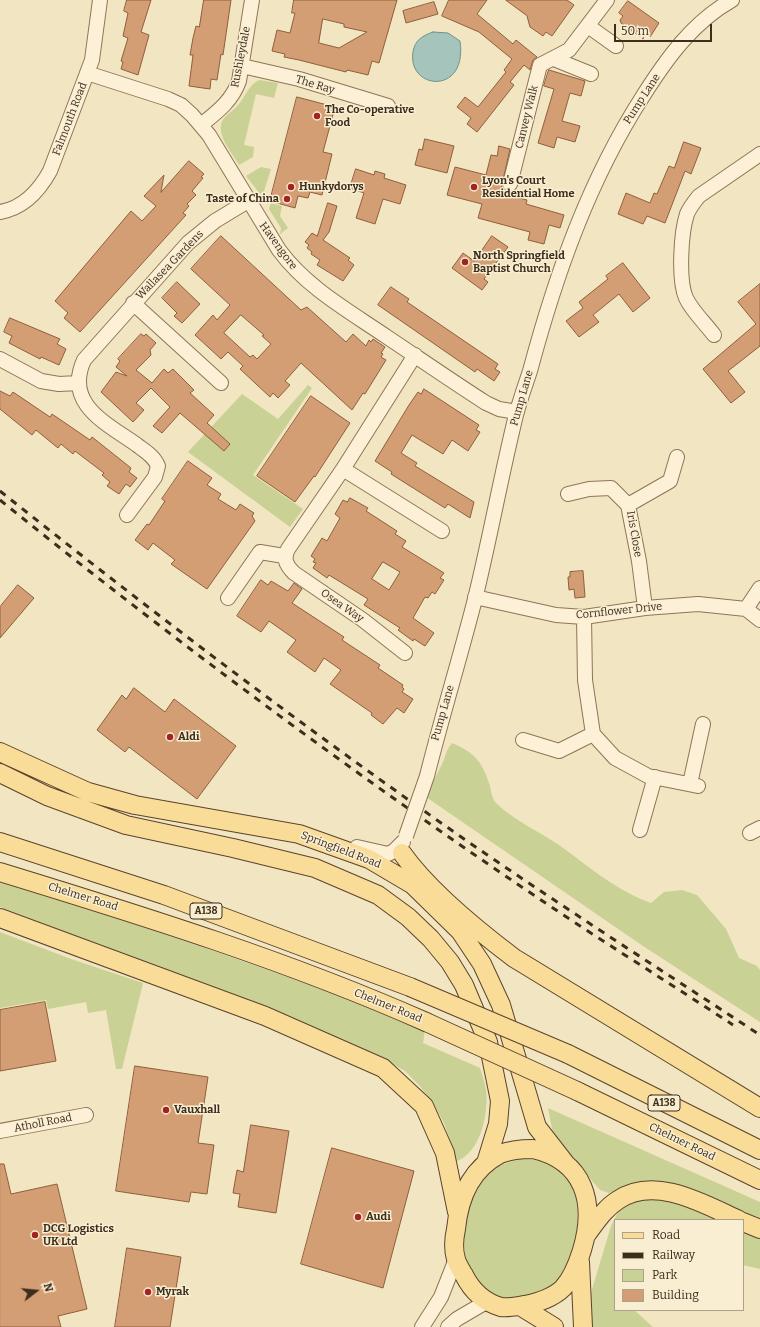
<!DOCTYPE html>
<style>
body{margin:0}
#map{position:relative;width:760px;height:1327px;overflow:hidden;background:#f2e5c2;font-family:Bitter,serif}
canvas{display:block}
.legend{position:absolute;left:614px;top:1219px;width:130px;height:92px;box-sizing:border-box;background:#f9eed2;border:1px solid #ada18a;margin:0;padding:5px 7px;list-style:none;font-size:12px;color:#3c2d1d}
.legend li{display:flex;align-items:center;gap:8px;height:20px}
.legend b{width:20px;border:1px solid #ada18a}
.north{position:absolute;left:16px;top:1271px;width:40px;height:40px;-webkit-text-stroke:3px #f9eed2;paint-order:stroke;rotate:74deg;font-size:11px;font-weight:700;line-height:16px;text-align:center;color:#3c2d1d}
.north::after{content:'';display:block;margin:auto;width:14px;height:18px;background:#3c2d1d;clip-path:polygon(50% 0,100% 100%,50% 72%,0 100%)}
.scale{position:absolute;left:614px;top:24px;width:98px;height:18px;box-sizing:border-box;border:2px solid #3c2d1d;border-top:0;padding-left:5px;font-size:12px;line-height:14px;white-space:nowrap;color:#3c2d1d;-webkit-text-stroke:3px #f9eed2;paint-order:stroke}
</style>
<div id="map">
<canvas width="760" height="1327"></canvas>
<ul class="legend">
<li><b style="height:5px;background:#f8dc97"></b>Road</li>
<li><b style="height:5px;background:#3c2d1d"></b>Railway</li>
<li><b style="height:11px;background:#c9d195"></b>Park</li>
<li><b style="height:11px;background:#d49e75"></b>Building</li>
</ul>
<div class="north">N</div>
<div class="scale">50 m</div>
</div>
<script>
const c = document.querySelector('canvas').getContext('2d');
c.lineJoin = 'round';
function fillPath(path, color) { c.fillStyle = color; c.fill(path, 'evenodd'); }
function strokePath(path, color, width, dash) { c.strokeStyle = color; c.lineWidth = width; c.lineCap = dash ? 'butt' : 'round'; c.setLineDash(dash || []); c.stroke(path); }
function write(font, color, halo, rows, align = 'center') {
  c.font = font + ' Bitter,serif'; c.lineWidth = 3; c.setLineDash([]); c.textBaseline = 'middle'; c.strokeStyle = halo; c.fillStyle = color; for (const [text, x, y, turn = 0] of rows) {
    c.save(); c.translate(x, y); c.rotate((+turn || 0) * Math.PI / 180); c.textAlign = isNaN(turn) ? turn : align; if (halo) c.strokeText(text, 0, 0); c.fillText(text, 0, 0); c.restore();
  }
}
const green = new Path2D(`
 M259,80L278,83L274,98L256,94L244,145L254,147L253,157L239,165C232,152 212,131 225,117C230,112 235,109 239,104C246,95 249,85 259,80Z
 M261,167L271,169L264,191L260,194L246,176Z
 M271,203L282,206L280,216L288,228L280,234L281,228L269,209Z
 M308,385L312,388L253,475L303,509L290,527L188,452L242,394L278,419Z
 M452,743C475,753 482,761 490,786C491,791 492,799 496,803C515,821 538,831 559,845C588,866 617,891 651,903L664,892L682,890L697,895L726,929L739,958L757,966L760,970V1022L643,946L426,797C430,786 435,778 440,768C445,760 445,751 452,743Z
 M0,881C143,926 286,973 425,1030L423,1043L480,1068C482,1075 485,1083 486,1090C489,1112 481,1152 457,1161L444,1123L433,1103L419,1085L405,1071L379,1056L300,1023L0,907Z
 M0,932L71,959L143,983L122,1069H116L106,1010L88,1013L86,1002L48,1009L46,1000L0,1008Z
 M548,1108L760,1202V1221L625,1187L609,1193L600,1190L561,1145L552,1129Z
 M520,1159C573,1158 586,1203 573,1247C568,1263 561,1280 546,1290C539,1295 532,1296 524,1298C511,1300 497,1298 486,1290C452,1262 460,1198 492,1171C501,1164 510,1162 520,1159Z
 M644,1198L675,1201L722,1220H615V1310H634L653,1327H589L588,1303L611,1226L620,1208Z
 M743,1229L760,1237V1269L743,1265Z`);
const water = new Path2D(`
 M433,32L448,33L460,41C468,96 407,90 413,52C415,40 422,36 433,32Z`);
const building = new Path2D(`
 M127,0H151L141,32L149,35L138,75L121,69L123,62L121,61L128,38L123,36L128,13L124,11Z
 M204,0H231L223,55L221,54L217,80L211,79L210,89L189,86L193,55H190L193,38L196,26L199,27Z
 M294,0H397L379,63L372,61L368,75L347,70L346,72L299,60L284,57L285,54L272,51L277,30L290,33L295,13H292ZM323,19L344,24V27L367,32L339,48L319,43Z
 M449,0H487L477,14L513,44L516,40L537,57L533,60L530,70L524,65L510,82L514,85L477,132L467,124L471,118L457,107L465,97L478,107L506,72L504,70L512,59L479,32L442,16Z
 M506,0H567L574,5L552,36L546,32L543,36L530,27L527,16Z
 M628,1L659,23L650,37L647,34L643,39L621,23L620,20L623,16L619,13Z
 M434,2L438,14L406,23L403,11Z
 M549,70L585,81L581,96L570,93L562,121L580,126L575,142L557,137L554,148L538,143L554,89L544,86Z
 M297,97L335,107L323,152L332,154L322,195L310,192L308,198L298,196L295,208L270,201Z
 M425,139L454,146L447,173L415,165L419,149L422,150Z
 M684,142L701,148L691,174L685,171L665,223L647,216L643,224L618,214L626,193L650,203L654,193L657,194L669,166L674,168Z
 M499,146L510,149L500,193L527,200L526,204L564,215L560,228L549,225L544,244L528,240L530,232L478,218L482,204L447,195L455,167L486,175L491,155L497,156Z
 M189,161L204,174L201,177L203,178L192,191L196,195L187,204L189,206L183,213L186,215L80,332L64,318L68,313L55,301L131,211L142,221L156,206L144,196L164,175L161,192Z
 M356,169L374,175L375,171L385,174L384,178L406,185L400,204L383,199L375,224L356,218L364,193L350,188Z
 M328,203L337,206L329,232L323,240L350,258L348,260L354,265L343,281L317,265L320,260L311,254L312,252L307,248L309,245L305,242L312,233L317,236Z
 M221,236L301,310L307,307L346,342L353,334L366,346L369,340L371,342L373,339L385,347L381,353L383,354L381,357L386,360L365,394L363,393L352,410L301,363L285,381L290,385L278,398L273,393L270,397L240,369L243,366L228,352L221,359L195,335L213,315L217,320L230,305L191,269ZM241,315L264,335L262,336L271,344L257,359L253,355L250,357L224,333Z
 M492,236L508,247L484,279L488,282L482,290L452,268L463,253L474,261Z
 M623,263L650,298L633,312L619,294L593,315L599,322L579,337L566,321L583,308L579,302L608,279L606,276Z
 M177,282L200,304L182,323L174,316L177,313L162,298Z
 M760,284V346L728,371L745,392L731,403L703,369L756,324L738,302Z
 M391,287L409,299L407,302L498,364L495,369L500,372L494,381L477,369L475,372L378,305Z
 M10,318L60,339L57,344L66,349L59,365L41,357L40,359L9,343L12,336L4,332Z
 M141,334L144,336L146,334L156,343L150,350L151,355L136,370L152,383L164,369L168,373L173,369L194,390L190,393L214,415L207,423L230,444L224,451L180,413L162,433L153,426L170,407L151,388L136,403L144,410L133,422L101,392L116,372L127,376L116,367L120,361L118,359Z
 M424,389L479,425L476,430L480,432L468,451L452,440L443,454L412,435L401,453L417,463L415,466L474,502L470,518L448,504L445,508L391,474L392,472L375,461L409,405L418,392L421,394Z
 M0,391L10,396L13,392L50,417L52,414L90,440L92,437L131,468L129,472L137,478L130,487L126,484L119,494L107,486L110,482L102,475L104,473L75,451L73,454L61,444L58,448L36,430L32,435L0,409Z
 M311,396L350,423L315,477L314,476L295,502L257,476Z
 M188,461L212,478L207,485L221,494L218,499L236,510L240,504L254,513L252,516L255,521L207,589L171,564L175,560L153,543L148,550L135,540L147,524L149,525L165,501L162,499Z
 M350,498L368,508L366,511L397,531L395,534L406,541L402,547L444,573L440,578L444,580L435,594L432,592L428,598L425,597L413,618L434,633L425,646L414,639L413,641L398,630L400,628L364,605L368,599L329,575L327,578L313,568L316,563L313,562L315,559L311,556L322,538L327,541L340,518L335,514L343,500L347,502ZM383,562L400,572L389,590L372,579Z
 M583,571L585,597L575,598L574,589L569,590L568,577H570V572Z
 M261,580L268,585L271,581L288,591L294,583L302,589L292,603L344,637L342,640L380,665L378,668L403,685L402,687L404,689L402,692L413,699L404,713L397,708L383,724L371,715L372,713L330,684L341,670L324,658L315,672L287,652L296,640L269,621L261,632L237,616Z
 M18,585L34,598L0,638V607Z
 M134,688L165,712L174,699L236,746L197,799L129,747L125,752L97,730L122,695L126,699Z
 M45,1002L56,1061L0,1071V1010Z
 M135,1066L208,1077L198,1143L214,1145L207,1194L191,1192L189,1202L116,1191Z
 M251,1125L289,1131L276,1213L238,1207L240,1194L233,1193L237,1170L243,1172Z
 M332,1148L414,1171L383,1288L301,1264Z
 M0,1164H4L11,1194L57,1184L87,1309L58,1316L61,1327H0Z
 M127,1248L181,1257L170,1327H115Z`);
const minor = new Path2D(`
 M588,26L616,46
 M554,59L591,74
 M242,66L299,79L388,106
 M87,73L168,99L181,105L192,115L209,135L279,250C307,288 349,311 387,337C420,359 453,382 486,403L499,409L517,412
 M201,125C217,112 232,101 239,81L252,0
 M510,184L540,65L569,50L607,0
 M0,212C24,208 39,191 50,171L92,60L100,0
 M133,303L221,383
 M714,335C705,323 692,311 686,298C678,280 681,232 687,214C690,207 694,202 699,196L760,154
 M0,359L41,381L59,384L78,383
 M343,469L442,531
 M568,494L589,489L611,488L628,505L639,561L645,608
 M628,505L670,481L677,457
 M127,515L155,477L158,466C154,456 145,451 137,445C106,423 64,404 84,360L188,243L215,221L248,201
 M475,597L556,615L584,617L645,608L698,604L746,609L760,620
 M228,598L260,552L284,556
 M746,609L760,588
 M584,617L585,680L593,734L615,758L648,776L698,786
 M405,653L363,620L294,573C286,565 283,559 288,549L343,469L415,355
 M523,740L559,751L593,734
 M427,776C442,716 460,658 475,599C490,538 501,476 516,415C520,400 525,386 530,371C556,274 589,180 643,96C667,58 693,22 732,0
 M690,784L703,724
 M640,830L655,777
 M750,833L760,828
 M357,847L388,854L394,851L403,842
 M0,1131L86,1115
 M422,1327L441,1297L456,1259
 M448,1327L457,1319L486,1302`);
const major = new Path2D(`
 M0,752L88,792L135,805L299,834L369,859L413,885L460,931L482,964L501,1005L537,1127L565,1163
 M0,773L47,796L126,825L233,848L315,868L378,895L408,917L431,939L450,962L464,985L488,1042L500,1101L498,1124L486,1163
 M0,842L164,895L410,987
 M402,853C428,890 477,930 514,958L760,1108
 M0,872C144,916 288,961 426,1022
 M0,918L265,1016L383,1068L424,1106L445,1153L457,1212
 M568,1054L760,1150
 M577,1091L760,1180
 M533,1149C585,1161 596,1203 582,1250C578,1263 573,1277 563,1288C553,1298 539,1302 525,1305C518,1306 508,1308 501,1307C483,1302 472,1291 464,1275C461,1270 457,1264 456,1259C453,1249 454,1238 456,1229C459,1198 471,1169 500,1154C510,1150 522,1149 533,1149Z
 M743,1222L760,1229
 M587,1234C596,1222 605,1208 618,1200C655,1175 704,1204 739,1220
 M580,1262L583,1327
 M520,1306L554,1327`);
const rail = new Path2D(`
 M0,491C137,600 277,707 420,808C531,887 646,960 760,1035
 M0,500C176,642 359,778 547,904C608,945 671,984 733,1025`);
const minorBridge = new Path2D(`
 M406,836L427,776`);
const majorBridge = new Path2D(`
 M410,987L568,1054
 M426,1022L577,1091`);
const markers = [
 [317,116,4,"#a22322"],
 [291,187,4,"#a22322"],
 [474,187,4,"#a22322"],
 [287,199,4,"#a22322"],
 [465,262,4,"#a22322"],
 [170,737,4,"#a22322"],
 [166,1110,4,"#a22322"],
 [358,1217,4,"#a22322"],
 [35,1235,4,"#a22322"],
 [148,1292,4,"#a22322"]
];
const shields = [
 [206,911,32],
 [664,1103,32]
];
const shieldNames = [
 ["A138",206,911],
 ["A138",664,1103]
];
const streetNames = [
 ["Rushleydale",241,57,-79],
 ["The Ray",315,85,17],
 ["Pump Lane",642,99,-57],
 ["Canvey Walk",527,117,-76],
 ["Falmouth Road",70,119,-69],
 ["Havengore",278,246,54],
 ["Wallasea Gardens",170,265,-46],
 ["Pump Lane",522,398,-74],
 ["Iris Close",634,534,80],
 ["Osea Way",342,606,35],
 ["Cornflower Drive",619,611,-6],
 ["Pump Lane",443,713,-74],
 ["Springfield Road",341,850,21],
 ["Chelmer Road",83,897,17],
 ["Chelmer Road",388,1006,22],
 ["Atholl Road",43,1123,-11],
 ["Chelmer Road",682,1142,26]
];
const poiNames = [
 ["The Co-operative",325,110],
 ["Food",325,123],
 ["Lyon's Court",482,181],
 ["Residential Home",482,194],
 ["Hunkydorys",299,187],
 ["Taste of China",279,199,"right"],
 ["North Springfield",473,256],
 ["Baptist Church",473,269],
 ["Aldi",178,737],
 ["Vauxhall",174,1110],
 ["Audi",366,1217],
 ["DCG Logistics",43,1229],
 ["UK Ltd",43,1242],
 ["Myrak",156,1292]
];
fillPath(green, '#c9d195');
fillPath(water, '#a5c4bc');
strokePath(water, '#6a948a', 1);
fillPath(building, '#d49e75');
strokePath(building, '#8f5e3b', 1);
strokePath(minor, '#8e7557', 16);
strokePath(major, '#5b432c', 20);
strokePath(minor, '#fcf1d6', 14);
strokePath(major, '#f8dc97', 18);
strokePath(rail, '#3c2d1d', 3, [7, 7]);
strokePath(minorBridge, '#8e7557', 16, []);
strokePath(majorBridge, '#5b432c', 20, []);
strokePath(minorBridge, '#fcf1d6', 14);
strokePath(majorBridge, '#f8dc97', 18);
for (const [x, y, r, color] of markers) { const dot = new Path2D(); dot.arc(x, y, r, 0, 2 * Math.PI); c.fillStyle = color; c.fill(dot); strokePath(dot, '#f9eed2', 1.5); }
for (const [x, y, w] of shields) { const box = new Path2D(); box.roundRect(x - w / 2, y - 8, w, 16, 3); c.fillStyle = '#f9eed2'; c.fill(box); strokePath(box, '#3c2d1d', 1); }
write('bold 10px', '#3c2d1d', null, shieldNames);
write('11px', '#3c2d1d', '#f9eed2', streetNames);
write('bold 11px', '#3c2d1d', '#f9eed2', poiNames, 'left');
</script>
